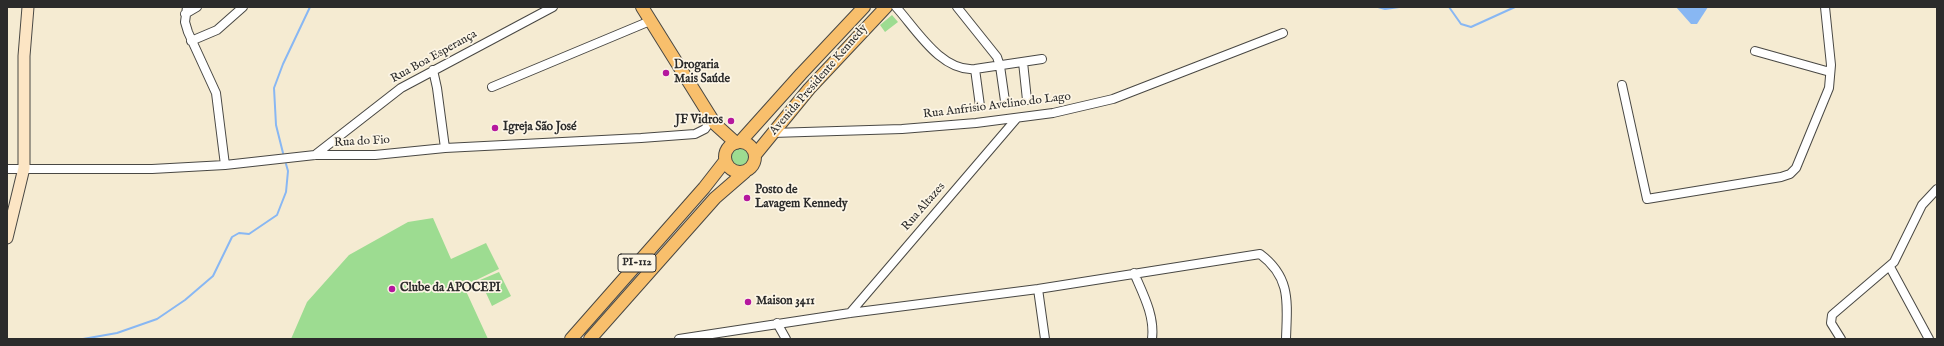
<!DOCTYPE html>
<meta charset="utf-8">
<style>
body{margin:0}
#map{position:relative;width:1944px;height:346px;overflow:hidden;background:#f5ebd2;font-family:"IM FELL English",serif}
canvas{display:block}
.frame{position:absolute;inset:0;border:8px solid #2b2b2b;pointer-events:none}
</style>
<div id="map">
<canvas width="1944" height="346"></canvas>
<div class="frame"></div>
</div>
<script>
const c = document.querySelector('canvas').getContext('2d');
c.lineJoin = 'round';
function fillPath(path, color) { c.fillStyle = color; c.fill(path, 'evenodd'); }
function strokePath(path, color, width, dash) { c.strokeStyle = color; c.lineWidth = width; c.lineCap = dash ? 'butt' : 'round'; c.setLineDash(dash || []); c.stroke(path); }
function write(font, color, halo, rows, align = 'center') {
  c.font = font + ' "IM FELL English",serif'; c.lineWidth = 3.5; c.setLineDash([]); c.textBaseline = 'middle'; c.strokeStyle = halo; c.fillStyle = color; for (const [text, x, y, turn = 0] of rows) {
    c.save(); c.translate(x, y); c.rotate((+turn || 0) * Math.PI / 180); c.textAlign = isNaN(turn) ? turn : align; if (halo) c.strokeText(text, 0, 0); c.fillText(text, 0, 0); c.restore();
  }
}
const green = new Path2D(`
 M892,15L898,22L885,32L880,25Z
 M729 157a11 11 0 1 1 22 0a11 11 0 1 1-22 0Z
 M433,218L451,259L486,243L499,269L464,286L460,278L488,339H291L307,302L349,255L408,222Z
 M499,272L511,296L492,306L480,280Z`);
const water = new Path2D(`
 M1676,7H1708L1697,24H1691Z`);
const stream = new Path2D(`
 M1378,7L1385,9L1399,7
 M1449,7L1461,24L1471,27L1515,7
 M283,153L276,125L274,88L283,64L310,7
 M83,339L117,333L157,319L185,300L213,276L232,237L239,233L249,234L277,215L286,192L288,171L286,164`);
const street = new Path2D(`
 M187,7L185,22L188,32L216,93L225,165
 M896,7C916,29 941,72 975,69L1042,59
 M957,7L997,57L1000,66L1005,101
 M185,14L197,7
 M191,41L217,30L243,7
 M1755,51L1830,72
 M1023,62L1027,100
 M975,69L980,106
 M433,70L437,88L445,148
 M1622,85L1647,199L1781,177L1790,174L1796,168L1829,88L1831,65L1825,7
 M492,87L650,21
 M772,133L902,129L976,123L1053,113L1113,99L1283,33
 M315,155L401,88L553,7
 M7,169H152L225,165L315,155H375L445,148L641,138L695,134L705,129L712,119
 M1890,267L1929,339
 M1134,273C1143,294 1155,316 1152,339
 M1038,289L1045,339
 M850,313L1017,118
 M777,323L786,339
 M679,339L850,313L1038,289L1260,254C1292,278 1287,304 1286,339
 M1841,339L1831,323L1832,315L1894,262L1922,205L1937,189`);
const secondary = new Path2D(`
 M7,238L24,168V56L28,7`);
const primary = new Path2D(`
 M642,7L715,124L736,143
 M725 157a15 15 0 1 1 30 0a15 15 0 1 1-30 0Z
 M740,142L801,74L864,7
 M755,155L809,89L886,7
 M571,339L704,188L725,161
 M590,339L715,198L745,172`);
const markers = [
 [666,73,4,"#b5179e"],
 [731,121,4,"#b5179e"],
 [495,128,4,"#b5179e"],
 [747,198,4,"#b5179e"],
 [392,289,4,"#b5179e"],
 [748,302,4,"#b5179e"]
];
const shields = [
 [637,263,38]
];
const shieldNames = [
 ["PI-112",637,263]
];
const streetNames = [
 ["Rua Boa Esperança",434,57,-29],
 ["Avenida Presidente Kennedy",819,80,-49],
 ["Rua Anfrisio Avelino do Lago",997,106,-7],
 ["Rua do Fio",362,142,-3],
 ["Rua Altazes",924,207,-49]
];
const poiNames = [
 ["Drogaria",674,66],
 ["Mais Saúde",674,80],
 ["JF Vidros",723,121,"right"],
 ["Igreja São José",503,128],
 ["Posto de",755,191],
 ["Lavagem Kennedy",755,205],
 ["Clube da APOCEPI",400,289],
 ["Maison 3411",756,302]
];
fillPath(green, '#9ddc91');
fillPath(water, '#88b7f3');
strokePath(stream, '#88b7f3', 2);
strokePath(street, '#494844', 10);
strokePath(secondary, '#494844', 13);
strokePath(primary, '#494844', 14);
strokePath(street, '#fff', 8);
strokePath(secondary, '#fce5c4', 11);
strokePath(primary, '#f8bf6c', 12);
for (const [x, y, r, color] of markers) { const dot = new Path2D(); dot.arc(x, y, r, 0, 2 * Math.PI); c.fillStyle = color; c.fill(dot); strokePath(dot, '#fcf5e5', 1.5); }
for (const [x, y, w] of shields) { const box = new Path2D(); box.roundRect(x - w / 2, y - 9, w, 18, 3); c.fillStyle = '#fcf5e5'; c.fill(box); strokePath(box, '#2b2b2b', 1); }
write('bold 11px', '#2b2b2b', null, shieldNames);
write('12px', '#2b2b2b', '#fcf5e5', streetNames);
write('bold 12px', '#2b2b2b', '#fcf5e5', poiNames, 'left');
</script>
